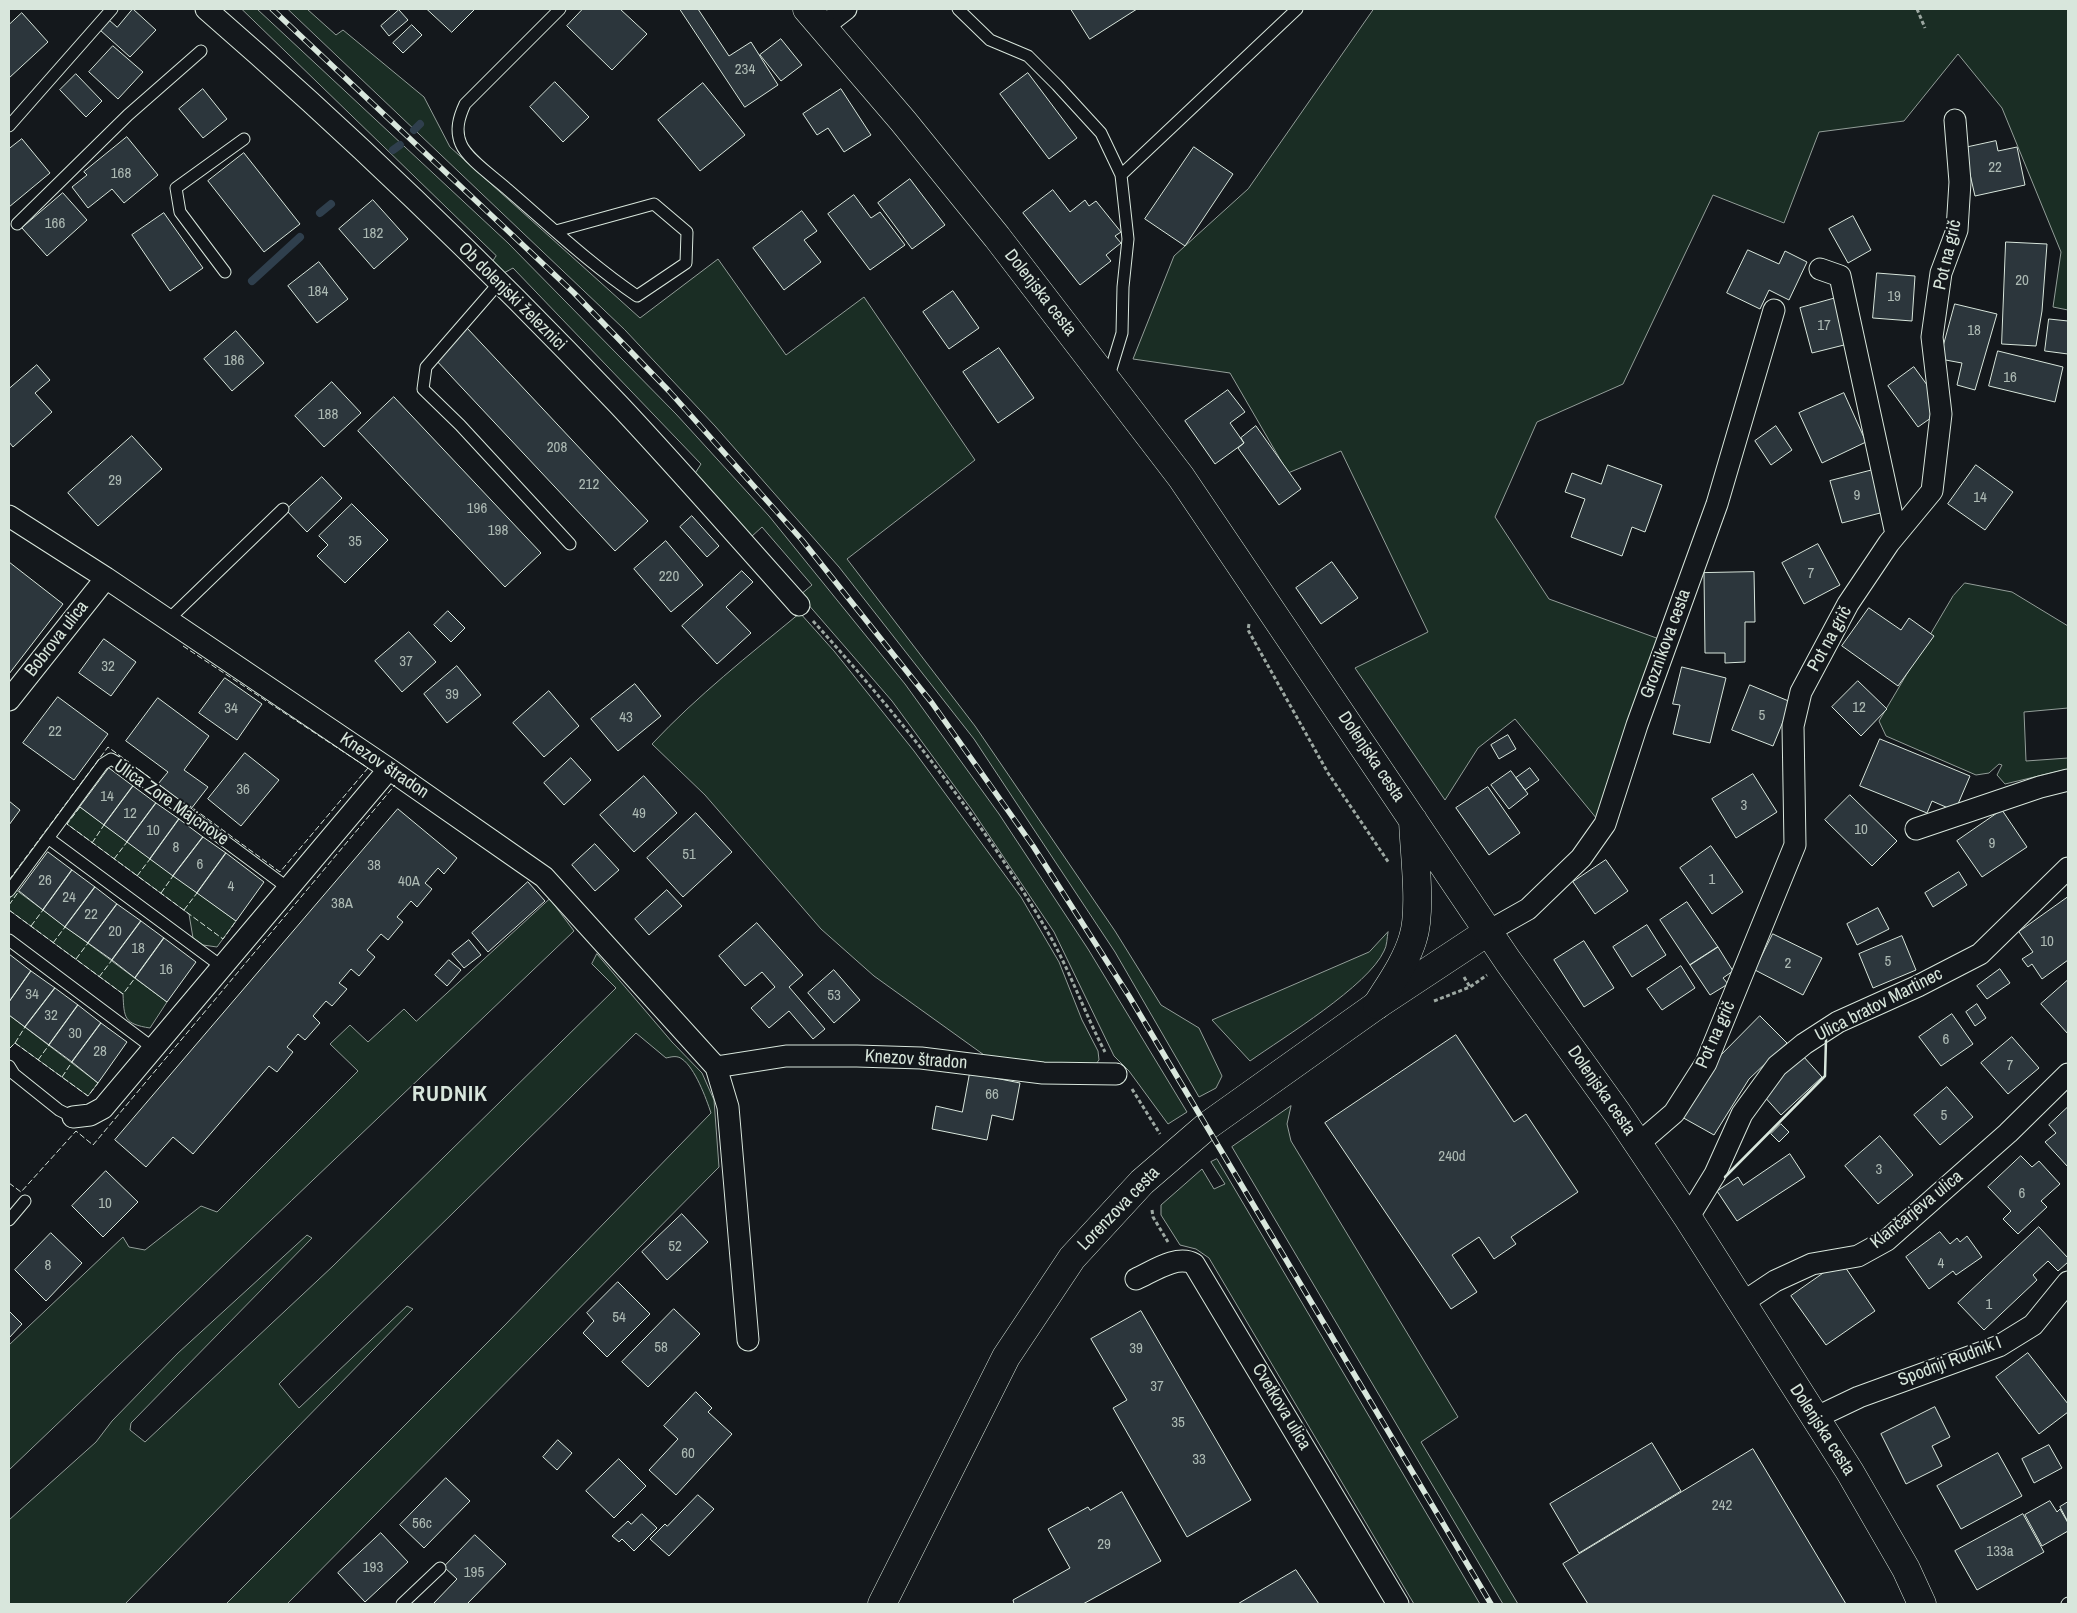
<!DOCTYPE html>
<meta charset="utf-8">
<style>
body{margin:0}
#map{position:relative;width:2077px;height:1613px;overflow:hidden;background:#14181c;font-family:"Archivo Narrow",sans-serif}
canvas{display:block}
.frame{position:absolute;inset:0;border:10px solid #d8e6dc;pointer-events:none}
</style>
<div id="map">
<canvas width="2077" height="1613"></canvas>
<div class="frame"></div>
</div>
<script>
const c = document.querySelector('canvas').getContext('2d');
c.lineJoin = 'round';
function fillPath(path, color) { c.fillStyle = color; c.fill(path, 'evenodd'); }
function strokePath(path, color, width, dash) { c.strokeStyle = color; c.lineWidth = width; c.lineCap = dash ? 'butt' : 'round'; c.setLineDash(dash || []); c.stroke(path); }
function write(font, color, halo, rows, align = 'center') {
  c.font = font + ' "Archivo Narrow",sans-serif'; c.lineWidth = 4; c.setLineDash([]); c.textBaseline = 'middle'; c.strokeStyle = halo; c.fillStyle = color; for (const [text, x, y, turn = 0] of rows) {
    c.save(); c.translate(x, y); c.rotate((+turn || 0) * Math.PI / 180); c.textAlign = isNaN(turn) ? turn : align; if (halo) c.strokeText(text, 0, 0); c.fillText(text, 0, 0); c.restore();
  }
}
const green = new Path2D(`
 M242,9H257L508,243L676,414L769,516L905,684L999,814L1088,949L1187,1112L1168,1124L1129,1071L1114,1056L1054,932L972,810L892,701L800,595L812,585L762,527L751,537L694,475L701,464L513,268L502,274L492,262L496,256Z
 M288,9H307L336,35L343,30L424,97L450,147L640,318L718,259L786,355L864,297L975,460L847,559L975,726L1115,931L1161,1005L1199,1028L1222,1076L1216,1088L1199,1097L1115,952L974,739L839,567L715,426L625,330Z
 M1374,9H2068V310L2053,307L2061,252L2002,108L1958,54L1904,121L1819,132L1784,223L1713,195L1623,384L1537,422L1495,517L1549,599L1662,640L1597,819L1515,719L1478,748L1445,800L1355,668L1428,632L1341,451L1288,473L1230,373L1133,359L1174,256L1248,189Z
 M1965,583L2012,592L2068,626V708L2024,712L2026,761L2068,758V769L2005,784L1997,775L2002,765L1999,764L1989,773L1976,775L1886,736L1879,721L1953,596Z
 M800,613L834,651L914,751L1021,897L1059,962L1082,1020L1098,1051L1099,1060L1095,1065L991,1060L874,976L821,929L705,795L652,744C697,696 749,655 800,613Z
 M80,807L236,921L217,947L203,945L193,938L189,914L67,824Z
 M16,890L167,1002L150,1028C124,1024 124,1018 123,994L9,910V900Z
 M550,899L574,931L9,1470V1345L123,1237L129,1247L145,1250L201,1206L217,1212L358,1071L330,1044L350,1025L368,1042L404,1009L416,1021Z
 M1388,932C1387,938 1387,946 1384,951C1368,986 1284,1037 1250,1061L1212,1020L1369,952Z
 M597,954L672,1042L702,1073L714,1100L719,1167L287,1604H226L505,1325L711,1113C706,1098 695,1068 682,1059C677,1055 671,1057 666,1058L636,1033L279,1384L299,1408L407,1306L413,1309L125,1604H9V1520L96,1442L112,1421L178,1353L307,1235L312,1238L131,1423L130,1430L145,1442L333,1266L616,988L592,964Z
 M9,1015L98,1083L88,1096L15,1043L9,1049Z
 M1291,1106L1287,1124L1291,1141L1458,1417L1421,1442L1518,1604H1503L1232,1147Z
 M1217,1159L1480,1604H1414L1209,1258L1196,1249L1180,1245L1161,1215V1205L1202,1169L1214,1189L1225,1184L1211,1162Z`);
const stream = new Path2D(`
 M414,130L420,124
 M393,150L400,145
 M320,213L331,204
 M252,281L300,237`);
const building = new Path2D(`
 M133,9L156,30L130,57L100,30L109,20L117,27Z
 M427,9H475L452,32Z
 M583,9H620L647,34L612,70L567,26Z
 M680,9H698L729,56L751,42L778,85L745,107Z
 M1071,9H1137L1090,39Z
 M399,10L408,20L389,36L381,26Z
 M22,13L48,42L9,78V25Z
 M412,25L422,35L403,53L393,43Z
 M781,39L802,65L781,81L760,55Z
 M113,46L143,72L118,99L89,72Z
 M1028,73L1077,138L1049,159L1000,94Z
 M76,74L102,101L86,117L60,90Z
 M555,82L589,117L563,142L530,107Z
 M703,83L745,135L700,171L658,120Z
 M203,89L227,119L203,138L179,109Z
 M841,89L871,135L844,152L828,128L817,135L803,114Z
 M127,137L158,175L124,203L112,189L88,208L72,187L87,175L84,172Z
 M22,139L50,173L9,207V149Z
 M1996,141L1998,151L2017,147L2025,185L1975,196L1964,148Z
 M1194,147L1233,174L1185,246L1145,219Z
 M244,153L300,224L264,252L208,181Z
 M910,179L945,225L912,249L878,203Z
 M1053,190L1070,212L1085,200L1089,206L1096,201L1121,232L1115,236L1121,243L1106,255L1111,261L1080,285L1023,213Z
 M63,193L87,220L47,256L22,228Z
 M854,195L871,218L880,212L905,245L870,270L828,214Z
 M373,200L408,239L374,269L339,229Z
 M802,211L817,231L804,240L821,262L784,290L753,248Z
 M164,213L203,268L170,291L132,235Z
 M1853,216L1871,250L1848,263L1829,229Z
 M2006,242L2047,244L2042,311L2036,346L2002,344Z
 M1748,250L1779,264L1785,251L1807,262L1789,300L1769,290L1760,309L1727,293Z
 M319,262L348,299L317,323L288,286Z
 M1877,273L1915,276L1912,321L1873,318Z
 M953,291L979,328L949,349L923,312Z
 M1836,298L1848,344L1812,353L1800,308Z
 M1955,304L1997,314L1975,390L1957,385L1962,363L1940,359Z
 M2049,319L2068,321V354L2045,351Z
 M467,328L648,521L615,551L434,358Z
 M236,331L264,363L232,391L204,359Z
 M999,348L1034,398L998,423L963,372Z
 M1998,351L2063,367L2055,402L1989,386Z
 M37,365L50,380L35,393L52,412L13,447L9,442V389Z
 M1914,367L1938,400V413L1918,427L1888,386Z
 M332,382L361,413L324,447L295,416Z
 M1228,390L1245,412L1230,423L1244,443L1215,464L1185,421Z
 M1844,393L1866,442L1822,463L1799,413Z
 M394,397L541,553L505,587L358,431Z
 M1256,426L1301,489L1279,505L1238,448L1244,443L1241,438Z
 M1776,426L1792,450L1771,465L1755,441Z
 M132,436L162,469L98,526L68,493Z
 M1608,465L1662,485L1645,532L1632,527L1622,556L1571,537L1585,499L1565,492L1572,473L1601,484Z
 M1976,465L2013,492L1985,530L1948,504Z
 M1873,470L1884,512L1842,523L1830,481Z
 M322,477L342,498L307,532L286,510Z
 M352,504L388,540L345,583L317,556L328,545L319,536Z
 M692,516L719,546L707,557L680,527Z
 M666,541L703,585L671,612L634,569Z
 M1818,544L1840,585L1804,604L1782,563Z
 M9,562L63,604L9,674Z
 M1332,562L1358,598L1321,624L1296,588Z
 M742,571L753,582L726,607L751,633L717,664L682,626Z
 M1754,572L1755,622H1745V662L1725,663V653H1705L1704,573Z
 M1869,608L1901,630L1909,618L1934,636L1898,686L1842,646Z
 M448,611L465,628L451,642L434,625Z
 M409,632L436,662L402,692L375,661Z
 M104,639L136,662L111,696L79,673Z
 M457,666L481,695L447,723L424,694Z
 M1682,667L1726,678L1710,743L1673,734L1680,705L1673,704Z
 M225,678L262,704L237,740L199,713Z
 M1858,681L1887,709L1861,736L1832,707Z
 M635,684L661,716L618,751L591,719Z
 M1750,685L1791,702L1773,746L1732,730Z
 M549,691L579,726L544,757L513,723Z
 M58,697L108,734L74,780L23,743Z
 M158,698L209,736L184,770L208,787L191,809L158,784L168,772L126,741Z
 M1508,735L1516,749L1499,759L1491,745Z
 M1880,739L1970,776L1955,811L1932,801L1927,813L1860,786Z
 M245,753L279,780L241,826L208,799Z
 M571,758L591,780L564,805L544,783Z
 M109,768L133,786L104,825L80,807Z
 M1530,768L1539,780L1525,790L1516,778Z
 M1511,771L1528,794L1509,809L1491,785Z
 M1753,774L1777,812L1736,838L1712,799Z
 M644,776L677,813L634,852L600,815Z
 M133,786L156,803L127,842L104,825Z
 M1488,787L1520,833L1489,855L1456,808Z
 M1850,795L1897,841L1872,866L1825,820Z
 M9,801L20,810L9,825Z
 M156,803L179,819L150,859L127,842Z
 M398,809L457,858L444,874L438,868L425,883L432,889L417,907L411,901L397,917L403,922L388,940L381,934L367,950L375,957L359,976L351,969L339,983L347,989L332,1006L326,1001L313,1016L320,1023L305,1040L298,1034L287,1047L293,1052L277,1072L269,1066L193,1154L173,1137L146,1167L115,1140Z
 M2002,810L2027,847L1982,877L1957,841Z
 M696,813L732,852L683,897L647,858Z
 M179,819L203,837L173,876L150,859Z
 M203,837L226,853L197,893L173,876Z
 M595,844L619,870L595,891L572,865Z
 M1711,846L1743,892L1712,914L1680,868Z
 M48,852L72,870L43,910L19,891Z
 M226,853L264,882L236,921L197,893Z
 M1606,860L1628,891L1595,914L1573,882Z
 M72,870L95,887L65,927L43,910Z
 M1959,872L1967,885L1933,907L1925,893Z
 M528,882L545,901L488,952L472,933Z
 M95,887L117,904L88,943L65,927Z
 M667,890L682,906L649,935L635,919Z
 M2068,897V960L2042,979L2032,964L2028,967L2022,959L2033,952L2019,932Z
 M1687,902L1718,947L1690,965L1660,920Z
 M117,904L141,921L112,960L88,943Z
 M1878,908L1889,929L1857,945L1847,924Z
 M141,921L164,938L135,978L112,960Z
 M757,923L803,975L789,987L825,1029L813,1039L789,1011L769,1028L751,1008L775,987L762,972L745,986L719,956Z
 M1647,925L1666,955L1632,977L1613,947Z
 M1773,934L1822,958L1803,995L1755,970Z
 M1902,936L1916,970L1873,988L1859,954Z
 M164,938L196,962L167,1002L135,978Z
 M469,940L481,955L464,968L452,954Z
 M1584,941L1614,988L1584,1007L1554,960Z
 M1718,947L1733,971L1723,978L1728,984L1710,995L1690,965Z
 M9,954L31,971L9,1002Z
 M449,960L461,970L447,986L435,975Z
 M1681,966L1695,988L1662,1010L1647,989Z
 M2000,969L2010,983L1987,999L1977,986Z
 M834,970L860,1000L834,1023L808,993Z
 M31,971L55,988L25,1027L9,1015V1002Z
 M2068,980V1034L2041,1004Z
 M55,988L78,1005L49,1045L25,1027Z
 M1977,1004L1986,1018L1975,1026L1966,1012Z
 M78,1005L101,1023L72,1062L49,1045Z
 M1952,1014L1973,1044L1941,1066L1919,1037Z
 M1760,1016L1787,1043L1749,1079L1714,1135L1680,1116L1721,1055Z
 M101,1023L127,1042L98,1083L72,1062Z
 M1456,1035L1514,1122L1526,1114L1578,1192L1511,1237L1516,1244L1494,1259L1479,1237L1452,1255L1477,1292L1451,1309L1325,1123Z
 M2012,1037L2039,1068L2008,1094L1981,1063Z
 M1803,1056L1822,1077L1781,1115L1762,1094Z
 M970,1073L1020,1083L1013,1120L992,1115L987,1140L932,1129L936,1106L962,1112Z
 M1947,1087L1973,1117L1940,1145L1914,1115Z
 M2068,1107V1167L2045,1142L2056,1133L2049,1125Z
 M1781,1124L1789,1132L1779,1142L1771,1134Z
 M1880,1136L1913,1175L1878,1204L1845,1166Z
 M1790,1154L1805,1177L1737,1221L1717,1191L1738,1177L1743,1185Z
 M2021,1156L2032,1167L2039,1161L2060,1184L2041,1201L2047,1207L2018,1234L2003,1219L2011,1211L1988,1187Z
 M106,1171L138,1202L103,1237L72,1206Z
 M682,1214L708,1242L667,1280L642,1252Z
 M2039,1227L2068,1258V1262L2058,1271L2048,1261L2033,1275L2037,1280L1984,1330L1958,1303Z
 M1940,1232L1950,1244L1957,1238L1960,1242L1967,1236L1982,1257L1956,1275L1953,1271L1929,1289L1906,1257Z
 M51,1233L82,1263L46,1301L15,1270Z
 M1841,1261L1875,1311L1826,1345L1791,1296Z
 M618,1282L650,1314L607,1357L583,1333L594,1321L587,1313Z
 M674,1309L700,1334L648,1387L622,1362Z
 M9,1311L22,1324L9,1338Z
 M1141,1311L1251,1500L1187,1537L1113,1408L1127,1400L1091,1339Z
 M2028,1353L2068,1404V1412L2039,1434L1996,1377Z
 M696,1392L712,1408L708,1412L732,1434L676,1495L649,1470L678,1439L664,1426Z
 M1935,1407L1950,1437L1932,1446L1942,1466L1906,1484L1881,1434Z
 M558,1440L572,1453L557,1470L543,1457Z
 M1652,1443L1681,1491L1579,1553L1550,1504Z
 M2049,1445L2062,1468L2034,1483L2022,1459Z
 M1753,1449L1846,1604H1588L1563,1564Z
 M1998,1453L2022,1496L1961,1529L1937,1486Z
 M619,1459L646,1486L614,1518L586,1491Z
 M446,1478L470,1501L424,1548L400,1525Z
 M1122,1492L1161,1561L1083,1604H1014L1013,1600L1070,1568L1048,1529L1088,1507L1090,1510Z
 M698,1495L714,1509L669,1556L650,1539L665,1524L667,1526Z
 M2050,1501L2057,1512L2060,1509L2068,1523V1531L2042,1546L2025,1515Z
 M2068,1502V1522L2060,1507Z
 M642,1514L657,1528L634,1551L622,1539L619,1542L612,1536L628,1521L631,1524Z
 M2023,1514L2044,1552L1977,1590L1955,1551Z
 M381,1533L408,1562L365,1602L338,1573Z
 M475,1535L506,1564L467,1604H433L457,1579L444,1567Z
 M1296,1570L1319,1604H1238Z`);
const path = new Path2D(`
 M1917,9L1925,28
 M813,621C899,716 981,818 1046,929C1069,968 1084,1012 1105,1052
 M1249,624L1248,630L1328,773L1389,863
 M1464,977L1470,987
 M1434,1001L1470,987L1487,975
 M1132,1089L1160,1134
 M1152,1210L1153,1217L1168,1242`);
const service = new Path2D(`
 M958,9L990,40L1028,56L1057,85L1101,133L1121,175L1128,239L1123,287L1122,333L1108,379
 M9,126L112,9
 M1121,175L1297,9
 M17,224L128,115L201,51
 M556,231L654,204L687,232L686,263L637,296C590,264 550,226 507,189C495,178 467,159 461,144C455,130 459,117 465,104L560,9
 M225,272L180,212L176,188L244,139
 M499,283L426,367L423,389L460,425L570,544
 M168,620L283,509
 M48,838L221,966
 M9,891L103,764L111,759L125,767L288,888
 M9,940L153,1048
 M9,1066L14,1074L59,1110L73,1117
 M9,1220L25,1201
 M402,1604L440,1568
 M2067,1604L2068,1603`);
const minor = new Path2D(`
 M206,9C350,134 487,266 618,404C680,470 739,538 799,605
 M824,26L846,9
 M1820,269L1840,276L1896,534
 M9,516L106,578L389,769L544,877L716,1067L786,1056H857L921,1058L1043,1073L1116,1074
 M9,700L106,578
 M1916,829L2040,787L2068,780
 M1489,931L1528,909L1581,858L1605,824L1637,725L1717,504L1774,310
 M716,1067L728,1107L748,1340
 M73,1117L90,1115L103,1108L389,769
 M1638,1144L1674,1113L1706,1063L1795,845L1793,726L1801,692L1848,604L1889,543L1932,491L1941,414L1932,337L1941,273L1957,230L1960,182L1955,120
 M1688,1218L1715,1174L1742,1114L1777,1066L1804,1044L1838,1022L1918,986L1980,954L2068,868
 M1136,1279C1152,1272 1177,1254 1194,1264L1398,1604
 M1742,1303L1775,1281L1812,1264L1858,1256L1887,1240L2008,1133L2068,1074
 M1815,1418L1859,1397L1999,1346L2033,1325L2068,1282`);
const tertiary = new Path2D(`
 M882,1604L1006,1357L1072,1258L1142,1182L1207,1126L1377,1005L1489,931`);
const primary = new Path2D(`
 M807,9L903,121L997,237L1181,477L1508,961L1618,1114L1688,1218L1850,1472L1906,1569L1922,1604
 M1377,1005C1390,984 1406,962 1413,938C1422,910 1414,851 1413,820`);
const rail = new Path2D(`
 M272,9L574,293L669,391L802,540L932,703L1033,846L1129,996L1491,1604`);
const fence = new Path2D(`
 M183,646L368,768L280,872L190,806
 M80,807L67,824L223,939L236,921
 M92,843L104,825
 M114,859L127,842
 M137,876L150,859
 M9,880L108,747L161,786
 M161,893L173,876
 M9,905L19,891
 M9,910L123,994L135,978
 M184,910L197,893
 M31,926L43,910
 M53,943L65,927
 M76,959L88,943
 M99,977L112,960
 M15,1043L25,1027
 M9,1049L15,1043L88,1096L98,1083
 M38,1060L49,1045
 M62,1077L72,1062
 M9,1183L21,1192L76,1131L93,1145L395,785`);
const wall = new Path2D(`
 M1725,1177L1825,1076L1826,1039`);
const numberNames = [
 ["234",745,70],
 ["22",1995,168],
 ["168",121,174],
 ["166",55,224],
 ["182",373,234],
 ["20",2022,281],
 ["184",318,292],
 ["19",1894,297],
 ["17",1824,326],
 ["18",1974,331],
 ["186",234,361],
 ["16",2010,378],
 ["188",328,415],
 ["208",557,448],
 ["29",115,481],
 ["212",589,485],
 ["9",1857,496],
 ["14",1980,498],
 ["196",477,509],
 ["198",498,531],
 ["35",355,542],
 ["7",1811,574],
 ["220",669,577],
 ["37",406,662],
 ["32",108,667],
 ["39",452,695],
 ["12",1859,708],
 ["34",231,709],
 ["5",1762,716],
 ["43",626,718],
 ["22",55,732],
 ["36",243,790],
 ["14",107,797],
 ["3",1744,806],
 ["12",130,814],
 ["49",639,814],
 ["10",1861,830],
 ["10",153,831],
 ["9",1992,844],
 ["8",176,848],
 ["51",689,855],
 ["6",200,865],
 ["38",374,866],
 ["1",1712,880],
 ["26",45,881],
 ["40A",409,882],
 ["4",231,887],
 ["24",69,898],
 ["38A",342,904],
 ["22",91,915],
 ["20",115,932],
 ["10",2047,942],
 ["18",138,949],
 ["5",1888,962],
 ["2",1788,964],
 ["16",166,970],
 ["34",32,995],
 ["53",834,996],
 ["32",51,1016],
 ["30",75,1034],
 ["6",1946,1040],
 ["28",100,1052],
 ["7",2010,1066],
 ["66",992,1095],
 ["5",1944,1116],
 ["240d",1452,1157],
 ["3",1879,1170],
 ["6",2022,1194],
 ["10",105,1204],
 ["52",675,1247],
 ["4",1941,1264],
 ["8",48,1266],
 ["1",1989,1305],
 ["54",619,1318],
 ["58",661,1348],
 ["39",1136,1349],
 ["37",1157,1387],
 ["35",1178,1423],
 ["60",688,1454],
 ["33",1199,1460],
 ["242",1722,1506],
 ["56c",422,1524],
 ["29",1104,1545],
 ["133a",2000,1552],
 ["193",373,1568],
 ["195",474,1573]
];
const streetNames = [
 ["Pot na grič",1948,255,-77],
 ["Dolenjska cesta",1040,293,52],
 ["Ob dolenjski železnici",512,297,45],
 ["Bobrova ulica",57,639,-52],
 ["Pot na grič",1830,639,-61],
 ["Groznikova cesta",1666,644,-70],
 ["Dolenjska cesta",1371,757,56],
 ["Knezov štradon",384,766,34],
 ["Ulica Zore Majcnove",171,803,35],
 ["Ulica bratov Martinec",1879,1005,-27],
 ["Pot na grič",1716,1035,-66],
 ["Knezov štradon",916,1060,4],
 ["Dolenjska cesta",1601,1091,55],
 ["Lorenzova cesta",1119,1209,-46],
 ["Klančarjeva ulica",1917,1210,-39],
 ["Spodnji Rudnik I",1950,1362,-21],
 ["Cvetkova ulica",1281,1407,59],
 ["Dolenjska cesta",1822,1430,57]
];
const districtNames = [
 ["RUDNIK",450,1095]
];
fillPath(green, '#1a2d24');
strokePath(green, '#939e99', 1);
strokePath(stream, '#2f3f4d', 8);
fillPath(building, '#2c363c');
strokePath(building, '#d8e6dc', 1);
strokePath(service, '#d8e6dc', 13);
strokePath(minor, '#d8e6dc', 23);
strokePath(tertiary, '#d8e6dc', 29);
strokePath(primary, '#d8e6dc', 29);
strokePath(path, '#9da8a2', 3, [4, 2.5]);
strokePath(service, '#14181c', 11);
strokePath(minor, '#14181c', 21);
strokePath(tertiary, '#14181c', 28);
strokePath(primary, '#14181c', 28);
strokePath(rail, '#d8e6dc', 5.5);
strokePath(rail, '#14181c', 4, [11]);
strokePath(fence, '#d8e6dc', 1, [6, 2.5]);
strokePath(wall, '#d8e6dc', 2.5);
write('15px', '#adbab4', null, numberNames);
write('18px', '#d8e6dc', '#14181c', streetNames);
c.letterSpacing = '1px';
write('bold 22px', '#d8e6dc', '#14181c', districtNames);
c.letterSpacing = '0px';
</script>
